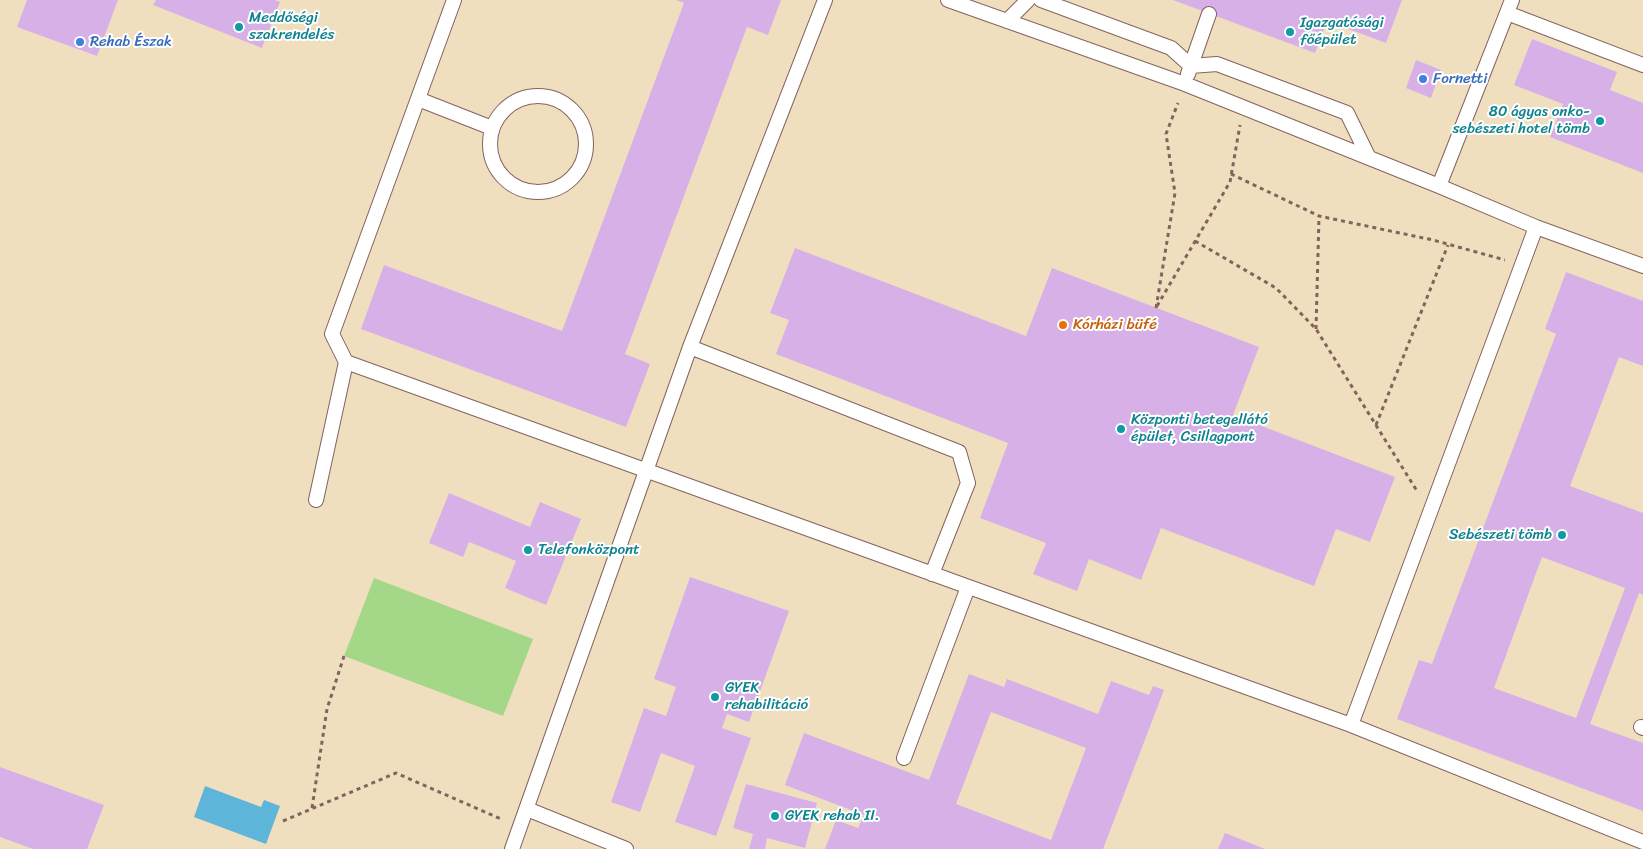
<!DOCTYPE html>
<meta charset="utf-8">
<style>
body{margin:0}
canvas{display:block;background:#f0dfbe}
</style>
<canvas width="1643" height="849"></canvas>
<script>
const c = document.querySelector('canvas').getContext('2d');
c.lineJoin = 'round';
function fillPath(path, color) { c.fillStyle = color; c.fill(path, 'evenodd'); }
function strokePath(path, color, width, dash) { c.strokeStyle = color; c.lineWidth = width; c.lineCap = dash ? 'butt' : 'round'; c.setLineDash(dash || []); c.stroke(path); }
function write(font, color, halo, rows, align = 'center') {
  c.font = font + ' Sriracha,sans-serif'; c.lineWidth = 4; c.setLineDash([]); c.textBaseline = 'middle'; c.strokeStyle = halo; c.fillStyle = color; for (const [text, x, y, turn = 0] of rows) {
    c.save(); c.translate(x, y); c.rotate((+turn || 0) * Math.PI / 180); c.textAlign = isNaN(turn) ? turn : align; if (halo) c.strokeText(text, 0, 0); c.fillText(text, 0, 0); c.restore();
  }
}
const green = new Path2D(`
 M374,578L533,639L503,716L344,656Z`);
const water = new Path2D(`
 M205,786L261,807L264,800L280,806L266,844L194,817Z`);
const building = new Path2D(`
 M27,0H118L97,56L17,27Z
 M156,0H275L280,2L262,48L153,5Z
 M676,0H781L768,35L747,27L625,354L650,364L626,427L361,329L384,265L562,331L684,3Z
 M1173,0H1402L1386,43L1327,21L1315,53Z
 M1532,39L1617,72L1610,90L1643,103V173L1550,137L1563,104L1514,85Z
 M1416,60L1441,70L1431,98L1406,88Z
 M795,248L1026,336L1052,268L1259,347L1233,415L1395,477L1370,542L1336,529L1314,586L1161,528L1141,580L1089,559L1077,591L1033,574L1046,543L980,518L1008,443L776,354L789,320L770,313Z
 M1566,272L1643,301V366L1619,357L1570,486L1643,513V595L1639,593L1590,724L1643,743V811L1397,719L1419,660L1432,664L1556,334L1545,329ZM1542,557L1625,588L1576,718L1494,688Z
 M449,493L530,527L540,502L581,519L546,605L505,588L516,561L469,542L463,557L429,543Z
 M690,577L789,611L749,722L727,714L722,728L751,738L716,836L675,822L695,766L661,753L640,812L611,802L644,708L666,716L676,687L654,679Z
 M969,674L1004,687L1007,679L1098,714L1111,681L1149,695L1153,686L1164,690L1103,849H825L836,820L858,828L864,815L785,785L804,733L929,780ZM991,712L1086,748L1051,840L956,804Z
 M0,767L104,805L87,849H33L0,837Z
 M746,784L817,803L805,848L767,838L765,849H749L753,834L733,828Z
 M1225,833L1265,849H1218Z`);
const path = new Path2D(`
 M1231,174L1319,216L1433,240L1505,260
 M1195,241L1276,288L1316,329L1417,491
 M1157,306L1230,182L1240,125
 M1156,308L1175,193L1166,134L1178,103
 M1316,329L1319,216
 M1376,425L1448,245
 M312,808L327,709L344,656
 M283,821L396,773L501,819`);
const lane = new Path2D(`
 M454,0L332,334L346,362L1351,725L1643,842
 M948,0L1185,84L1439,186L1536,227L1643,266
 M1041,0L1171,48L1191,66L1217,64L1347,113L1369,158
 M1507,13L1643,65
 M1007,21L1028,0
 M1188,74L1209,14
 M490 144a48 48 0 1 1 96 0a48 48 0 1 1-96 0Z
 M418,99L492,128
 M1439,186L1512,0
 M690,347L959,452L968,483L932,574
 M316,500L346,362
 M1351,725L1536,227
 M1641,727L1643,728
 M904,758L968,587
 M527,809L626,849
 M512,849L690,347L825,0`);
const markers = [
 [239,27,5,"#0f9aa8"],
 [1290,32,5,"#0f9aa8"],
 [80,42,5,"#3f7fe0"],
 [1423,79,5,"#3f7fe0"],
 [1600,121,5,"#0f9aa8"],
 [1063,325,5,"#e8710a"],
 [1121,429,5,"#0f9aa8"],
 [1562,535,5,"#0f9aa8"],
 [528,550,5,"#0f9aa8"],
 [715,697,5,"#0f9aa8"],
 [775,816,5,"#0f9aa8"]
];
const cultureNames = [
 ["Meddőségi",249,18],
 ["szakrendelés",249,35],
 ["Igazgatósági",1300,23],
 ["főépület",1300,40],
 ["80 ágyas onko-",1590,112,"right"],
 ["sebészeti hotel tömb",1590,129,"right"],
 ["Központi betegellátó",1131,420],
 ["épület, Csillagpont",1131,437],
 ["Sebészeti tömb",1552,535,"right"],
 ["Telefonközpont",538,550],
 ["GYEK",725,688],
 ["rehabilitáció",725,705],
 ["GYEK rehab II.",785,816]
];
const shopNames = [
 ["Rehab Észak",90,42],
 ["Fornetti",1433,79]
];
const foodNames = [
 ["Kórházi büfé",1073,325]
];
fillPath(green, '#a4d888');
fillPath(water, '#5db5da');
fillPath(building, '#d8b0e8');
strokePath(lane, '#84625e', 16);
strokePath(path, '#84625e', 3, [4, 4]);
strokePath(lane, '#fff', 14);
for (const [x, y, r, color] of markers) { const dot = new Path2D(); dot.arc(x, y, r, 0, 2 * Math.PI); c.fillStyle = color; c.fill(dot); strokePath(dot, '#fff', 2); }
write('15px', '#0d838f', '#fff', cultureNames, 'left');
write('15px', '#366cbe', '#fff', shopNames, 'left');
write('15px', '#c56008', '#fff', foodNames, 'left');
</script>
